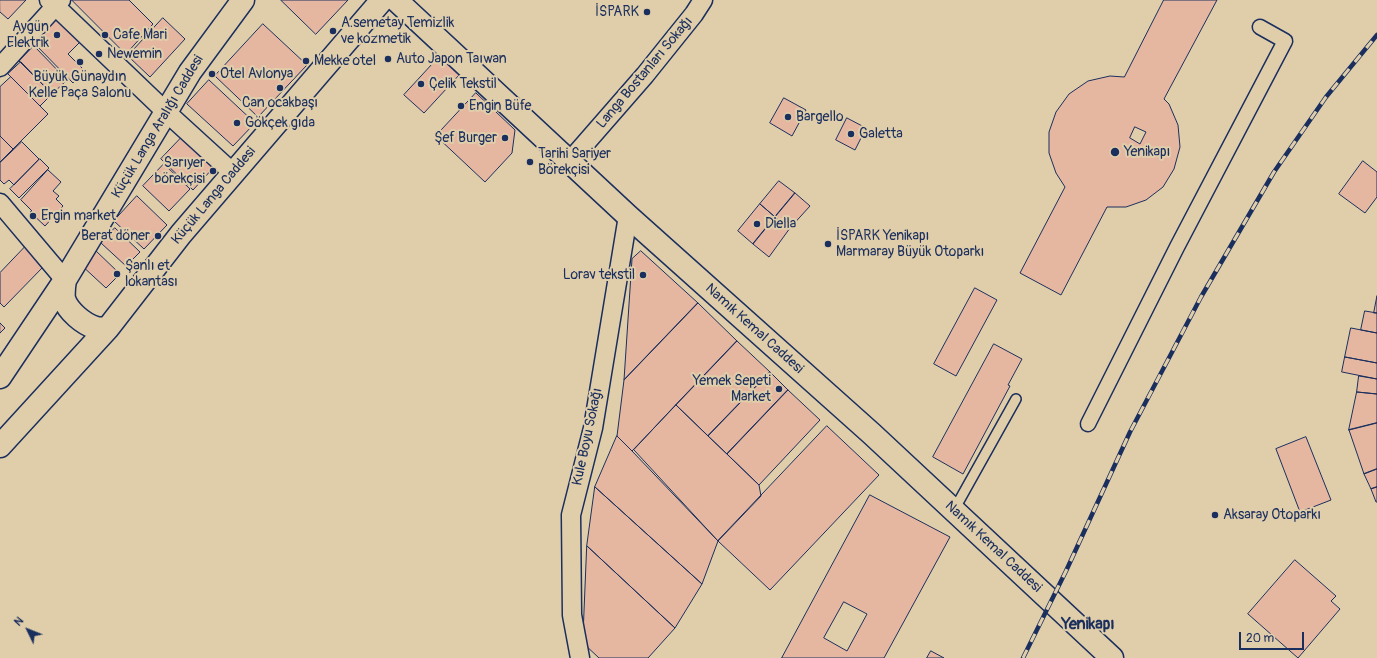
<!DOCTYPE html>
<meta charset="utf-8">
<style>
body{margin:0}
#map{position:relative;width:1377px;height:658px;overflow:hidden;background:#e0ceab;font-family:Pangolin,sans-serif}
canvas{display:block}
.north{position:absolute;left:8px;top:610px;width:40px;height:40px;-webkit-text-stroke:3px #e0ceab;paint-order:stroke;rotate:313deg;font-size:11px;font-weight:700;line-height:16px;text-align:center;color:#1b2f5e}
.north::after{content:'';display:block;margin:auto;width:14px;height:18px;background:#1b2f5e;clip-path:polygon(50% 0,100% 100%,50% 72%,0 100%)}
.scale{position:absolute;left:1239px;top:632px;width:65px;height:18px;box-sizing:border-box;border:2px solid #1b2f5e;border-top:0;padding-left:5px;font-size:12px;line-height:14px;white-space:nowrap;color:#1b2f5e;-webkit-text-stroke:3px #e0ceab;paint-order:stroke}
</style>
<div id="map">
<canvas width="1377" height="658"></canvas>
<div class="north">N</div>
<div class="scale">20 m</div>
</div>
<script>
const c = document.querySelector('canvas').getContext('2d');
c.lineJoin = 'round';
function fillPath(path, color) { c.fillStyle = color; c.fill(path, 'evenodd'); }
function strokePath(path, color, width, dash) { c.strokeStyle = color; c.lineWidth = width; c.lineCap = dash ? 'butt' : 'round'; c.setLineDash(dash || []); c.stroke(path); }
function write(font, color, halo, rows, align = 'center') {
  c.font = font + ' Pangolin,sans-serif'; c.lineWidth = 4; c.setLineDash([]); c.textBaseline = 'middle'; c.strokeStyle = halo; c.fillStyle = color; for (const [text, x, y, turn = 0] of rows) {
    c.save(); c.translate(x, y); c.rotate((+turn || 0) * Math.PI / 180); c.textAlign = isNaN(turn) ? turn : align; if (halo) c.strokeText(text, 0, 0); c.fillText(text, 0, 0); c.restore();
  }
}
const building = new Path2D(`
 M0,0H26L8,19L0,12Z
 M72,0H129L153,24L126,54Z
 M281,0H348L316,34Z
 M1164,0H1217L1164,99L1169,104L1178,125L1180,147L1174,169L1163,187L1146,200L1126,207H1107L1061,295L1020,273L1065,187L1056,173L1049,153V132L1056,112L1069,94L1088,81L1110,76L1124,77Z
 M58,17L81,41L68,54L85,71L73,83L33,42Z
 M163,18L185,39L150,77L128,56Z
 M263,24L307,65L258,117L215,76Z
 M34,46L67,80L52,94L19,61Z
 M440,56L460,74L424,113L404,95Z
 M21,62L52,94L40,106L8,74Z
 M11,77L48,114L13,149L0,136V87Z
 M209,80L255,123L233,146L187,104Z
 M476,93L515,130L512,153L485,182L436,136Z
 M784,98L806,110L792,136L770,123Z
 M847,118L866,128L855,150L836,140Z
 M1135,127L1146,132L1140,144L1130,138Z
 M0,136L13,149L0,162Z
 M182,137L214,167L193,190L161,159Z
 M22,142L39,159L14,185L9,180L4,184L0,180V163Z
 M40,159L49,168L19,198L10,189Z
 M1363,161L1377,172V197L1365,213L1339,194Z
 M164,164L190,189L169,211L143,186Z
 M48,170L61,182L53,191L59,196L56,199L63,206L45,226L30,212L32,211L21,200Z
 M779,181L795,193L775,217L760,204Z
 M795,193L810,206L790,228L775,217Z
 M137,196L167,225L144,249L114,221Z
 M760,204L775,217L753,244L738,231Z
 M775,217L790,228L769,257L753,244Z
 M115,228L140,252L126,266L101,243Z
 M25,247L44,266L4,307L0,303V273Z
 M94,249L120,274L106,288L80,264Z
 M641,251L698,303L624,380L632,259Z
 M975,288L997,300L956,376L934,364Z
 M1377,296V313H1374Z
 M698,303L737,341L632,451L617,436L624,380Z
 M1365,311L1377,313V333L1361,330Z
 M0,323L5,328L0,333Z
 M1351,328L1377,333V363L1345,357Z
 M737,341L770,372L708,436L676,405Z
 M994,344L1022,359L1008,385L1010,386L963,474L933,457Z
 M1345,357L1377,363V379L1342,372Z
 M770,372L788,390L727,454L708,436Z
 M1359,376L1377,379V394L1357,392Z
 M788,390L820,420L759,485L727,454Z
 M1357,392L1377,394V423L1349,430Z
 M676,405L759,485L761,496L718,541L634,450Z
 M1377,423V469L1364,474L1349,430Z
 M827,426L879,475L770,590L718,541Z
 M617,436L632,451L718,541L702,584L595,487Z
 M1306,437L1331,500L1300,512L1276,449Z
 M1377,469V487L1371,489L1364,474Z
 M595,487L702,584L675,628L587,546Z
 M1377,487V502H1376L1371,489Z
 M870,495L950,537L884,658H782Z
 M587,546L675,628L648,658H599L583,643Z
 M1295,560L1336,596L1331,601L1340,609L1298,658L1248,614Z
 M844,602L867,614L847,651L824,638Z
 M931,651L944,658H927Z`);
const service = new Path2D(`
 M954,510L1016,399`);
const pedestrian = new Path2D(`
 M1088,424L1177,247L1285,41L1260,27`);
const minor = new Path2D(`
 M49,0L165,111L233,173
 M0,67L61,0
 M570,161L645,75L694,14L703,0
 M0,203L65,280
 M580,658L572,615L571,515L593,428L628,216`);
const tertiary = new Path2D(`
 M65,280C64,286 63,292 64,299C68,311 83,324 96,328C99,329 105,328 108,328
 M0,377L65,280L190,72L243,0
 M0,446L108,328L181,234L382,0`);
const secondary = new Path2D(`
 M396,0L628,216L872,434L1112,658`);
const rail = new Path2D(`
 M1023,658L1066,571L1130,432L1201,297L1274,172L1326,97L1377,35`);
const markers = [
 [647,12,4,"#1b2f5e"],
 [333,31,4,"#1b2f5e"],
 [57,35,4,"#1b2f5e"],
 [105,35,4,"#1b2f5e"],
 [99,54,4,"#1b2f5e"],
 [388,59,4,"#1b2f5e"],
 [306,61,4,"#1b2f5e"],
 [80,62,4,"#1b2f5e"],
 [212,74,4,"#1b2f5e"],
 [421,84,4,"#1b2f5e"],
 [280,88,4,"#1b2f5e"],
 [461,106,4,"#1b2f5e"],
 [788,117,4,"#1b2f5e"],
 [237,123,4,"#1b2f5e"],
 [851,134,4,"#1b2f5e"],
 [505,138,4,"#1b2f5e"],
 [1115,152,5,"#1b2f5e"],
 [530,162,4,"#1b2f5e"],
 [213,171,4,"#1b2f5e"],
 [33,216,4,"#1b2f5e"],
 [757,224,4,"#1b2f5e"],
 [158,236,4,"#1b2f5e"],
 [828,244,4,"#1b2f5e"],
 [117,274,4,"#1b2f5e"],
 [643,275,4,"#1b2f5e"],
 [779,389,4,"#1b2f5e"],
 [1215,515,4,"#1b2f5e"]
];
const poiNames = [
 ["İSPARK",639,12,"right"],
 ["A.semetay Temizlik",341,23],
 ["ve kozmetik",341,39],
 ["Aygün",49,27,"right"],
 ["Elektrik",49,43,"right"],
 ["Cafe Mari",113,35],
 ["Newemin",107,54],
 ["Auto Japon Taıwan",396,59],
 ["Mekke otel",314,61],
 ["Otel Avlonya",220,74],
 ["Büyük Günaydın",80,77,"center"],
 ["Kelle Paça Salonu",80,93,"center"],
 ["Çelik Tekstil",429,84],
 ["Can ocakbaşı",280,103,"center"],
 ["Engin Büfe",469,106],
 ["Bargello",796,117],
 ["Gökçek gıda",245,123],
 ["Galetta",859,134],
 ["Şef Burger",497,138,"right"],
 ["Yenikapı",1124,152],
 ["Tarihi Sariyer",538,154],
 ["Börekçisi",538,170],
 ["Sarıyer",205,163,"right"],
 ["börekçisi",205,179,"right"],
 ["Ergin market",41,216],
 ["Diella",765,224],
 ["Berat döner",150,236,"right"],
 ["İSPARK Yenikapı",836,236],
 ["Marmaray Büyük Otoparkı",836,252],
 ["Şanlı et",125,266],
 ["lokantası",125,282],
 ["Lorav tekstil",635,275,"right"],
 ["Yemek Sepeti",771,381,"right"],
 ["Market",771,397,"right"],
 ["Aksaray Otoparkı",1223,515]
];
const streetNames = [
 ["Langa Bostanları Sokağı",645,73,-50],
 ["Küçük Langa Aralığı Caddesi",158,127,-59],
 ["Küçük Langa Caddesi",214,196,-50],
 ["Namık Kemal Caddesi",754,329,42],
 ["Kule Boyu Sokağı",588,437,-78],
 ["Namık Kemal Caddesi",993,547,43]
];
const quarterNames = [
 ["Yenikapı",1088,625]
];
fillPath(building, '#e6b7a0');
strokePath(building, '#1b2f5e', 1);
strokePath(service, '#1b2f5e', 12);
strokePath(pedestrian, '#1b2f5e', 17);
strokePath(minor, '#1b2f5e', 21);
strokePath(tertiary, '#1b2f5e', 25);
strokePath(secondary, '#1b2f5e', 25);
strokePath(service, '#e0ceab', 9);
strokePath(pedestrian, '#e0ceab', 14);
strokePath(minor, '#e0ceab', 18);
strokePath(tertiary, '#e0ceab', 22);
strokePath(secondary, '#e0ceab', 22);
strokePath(rail, '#1b2f5e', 4.5);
strokePath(rail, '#e0ceab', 3, [9]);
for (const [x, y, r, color] of markers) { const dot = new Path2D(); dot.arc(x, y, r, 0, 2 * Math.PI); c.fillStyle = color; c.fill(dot); strokePath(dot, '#e0ceab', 1.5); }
write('14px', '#1b2f5e', '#e0ceab', poiNames, 'left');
write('14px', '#1b2f5e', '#e0ceab', streetNames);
write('bold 16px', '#1b2f5e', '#e0ceab', quarterNames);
</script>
